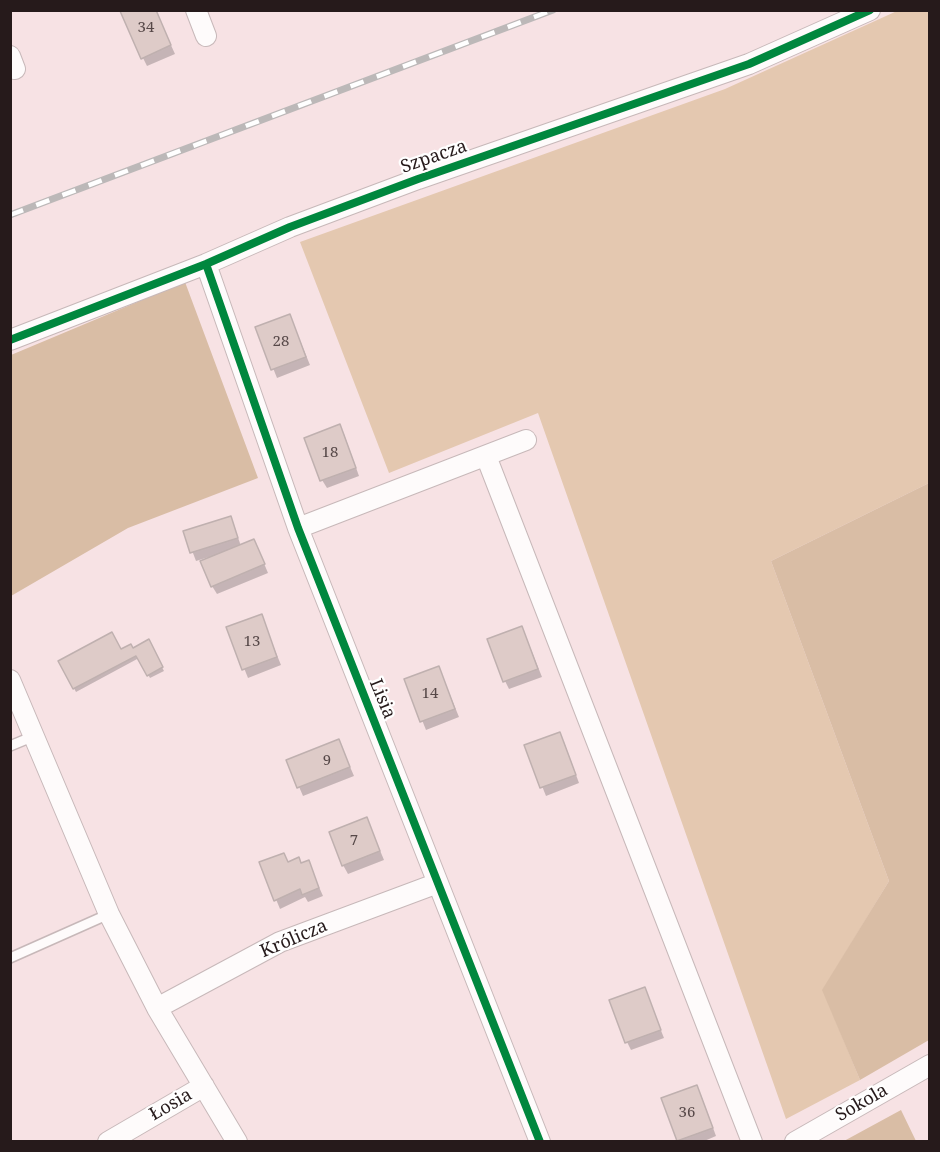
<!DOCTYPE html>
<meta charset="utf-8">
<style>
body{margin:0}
#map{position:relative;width:940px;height:1152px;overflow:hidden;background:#f7e2e4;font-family:"Noto Serif",serif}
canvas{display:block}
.frame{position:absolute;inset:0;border:12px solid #261a1b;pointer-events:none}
</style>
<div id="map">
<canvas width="940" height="1152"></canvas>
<div class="frame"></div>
</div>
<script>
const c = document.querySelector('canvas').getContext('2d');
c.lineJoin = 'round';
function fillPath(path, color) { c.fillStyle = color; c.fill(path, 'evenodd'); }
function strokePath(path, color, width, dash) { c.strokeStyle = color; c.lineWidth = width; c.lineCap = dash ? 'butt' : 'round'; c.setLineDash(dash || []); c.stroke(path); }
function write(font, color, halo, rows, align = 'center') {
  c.font = font + ' "Noto Serif",serif'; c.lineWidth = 4.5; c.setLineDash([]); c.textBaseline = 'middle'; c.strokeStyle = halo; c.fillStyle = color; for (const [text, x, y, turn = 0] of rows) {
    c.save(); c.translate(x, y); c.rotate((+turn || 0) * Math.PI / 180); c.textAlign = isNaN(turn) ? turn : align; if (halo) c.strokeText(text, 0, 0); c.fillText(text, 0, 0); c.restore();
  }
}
const green = new Path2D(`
 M897,11H929V483L771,561L889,881L823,990L860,1080L786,1119L538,413L389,473L300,242L725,89Z`);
const forest = new Path2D(`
 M185,282L258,478L128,528L11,596V355Z
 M929,483V1040L860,1080L822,990L889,881L771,561Z
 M901,1110L916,1141H844Z`);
const shadow = new Path2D(`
 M155,10L175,54L147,66L143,58Z
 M290,316L310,365L277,378L257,328Z
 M344,434L359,476L327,488L322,480Z
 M231,518L241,546L258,549L268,573L217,594L212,586L209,557L196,561L185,532Z
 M261,616L281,665L248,678L228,628Z
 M522,627L542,677L509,689L505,681Z
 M148,641L164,671L150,678L139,658L76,692L60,661L132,650Z
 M439,668L459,717L426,730L406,680Z
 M339,741L354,776L303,796L288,761Z
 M564,742L579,783L546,796L526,746Z
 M367,819L384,860L348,874L343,865Z
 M308,862L323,896L308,902L305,897L280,909L261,863L301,864Z
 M644,988L664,1038L631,1050L627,1042Z
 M701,1095L716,1136L702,1142H679L663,1099Z`);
const building = new Path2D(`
 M122,10H156L171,45L141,59L120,11Z
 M290,314L306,357L271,370L255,327Z
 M340,424L356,468L320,481L304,438Z
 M231,516L238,538L190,553L183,531Z
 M254,539L265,564L211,587L200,561Z
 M262,614L277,657L242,670L226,627Z
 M522,626L538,669L503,682L487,639Z
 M112,632L121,649L131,644L133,648L149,639L163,667L147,676L136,656L73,689L58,661Z
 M439,666L455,709L420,722L404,679Z
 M560,732L576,775L540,788L524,745Z
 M339,739L350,767L297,788L286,760Z
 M367,817L380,851L342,866L329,832Z
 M284,853L288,862L299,857L301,863L309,860L319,888L302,895L300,889L274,901L259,862Z
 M645,987L661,1030L625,1043L609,1000Z
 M697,1085L713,1128L677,1141L661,1098Z`);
const service = new Path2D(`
 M10,746L34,736
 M10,958L109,914`);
const minor = new Path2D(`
 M196,10L206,36
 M10,56L15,69
 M206,264L298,528L540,1142
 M10,340L206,264L290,227L418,179L749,64L870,10
 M486,456L752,1142
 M298,528L526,440
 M10,680L109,914L157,1008L237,1142
 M157,1008L280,942L438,883
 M108,1142L204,1086
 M795,1142L930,1065`);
const rail = new Path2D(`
 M10,215L553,10`);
const cycleway = new Path2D(`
 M206,264L298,528L540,1142
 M10,340L206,264L290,227L418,179L749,64L870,10`);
const numberNames = [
 ["34",146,28],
 ["28",281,342],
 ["18",330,453],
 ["13",252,642],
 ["14",430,694],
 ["9",327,761],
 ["7",354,841],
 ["36",687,1113]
];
const streetNames = [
 ["Szpacza",434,157,-19],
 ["Lisia",382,699,68],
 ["Królicza",294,939,-23],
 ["Sokola",862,1103,-30],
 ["Łosia",171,1105,-30]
];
fillPath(green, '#e4c8b0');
fillPath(forest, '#d9bda5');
fillPath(shadow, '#0003');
fillPath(building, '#decbc8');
strokePath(building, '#bfb0af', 1.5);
strokePath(service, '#c7b8b9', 12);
strokePath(minor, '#c7b8b9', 22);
strokePath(service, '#fefbfb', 9);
strokePath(minor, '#fefbfb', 20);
strokePath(rail, '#bcb8b8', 7);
strokePath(rail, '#fff', 4.5, [14]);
strokePath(cycleway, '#00873e', 8);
write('15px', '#564848', null, numberNames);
write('18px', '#261a1b', '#fff', streetNames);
</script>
